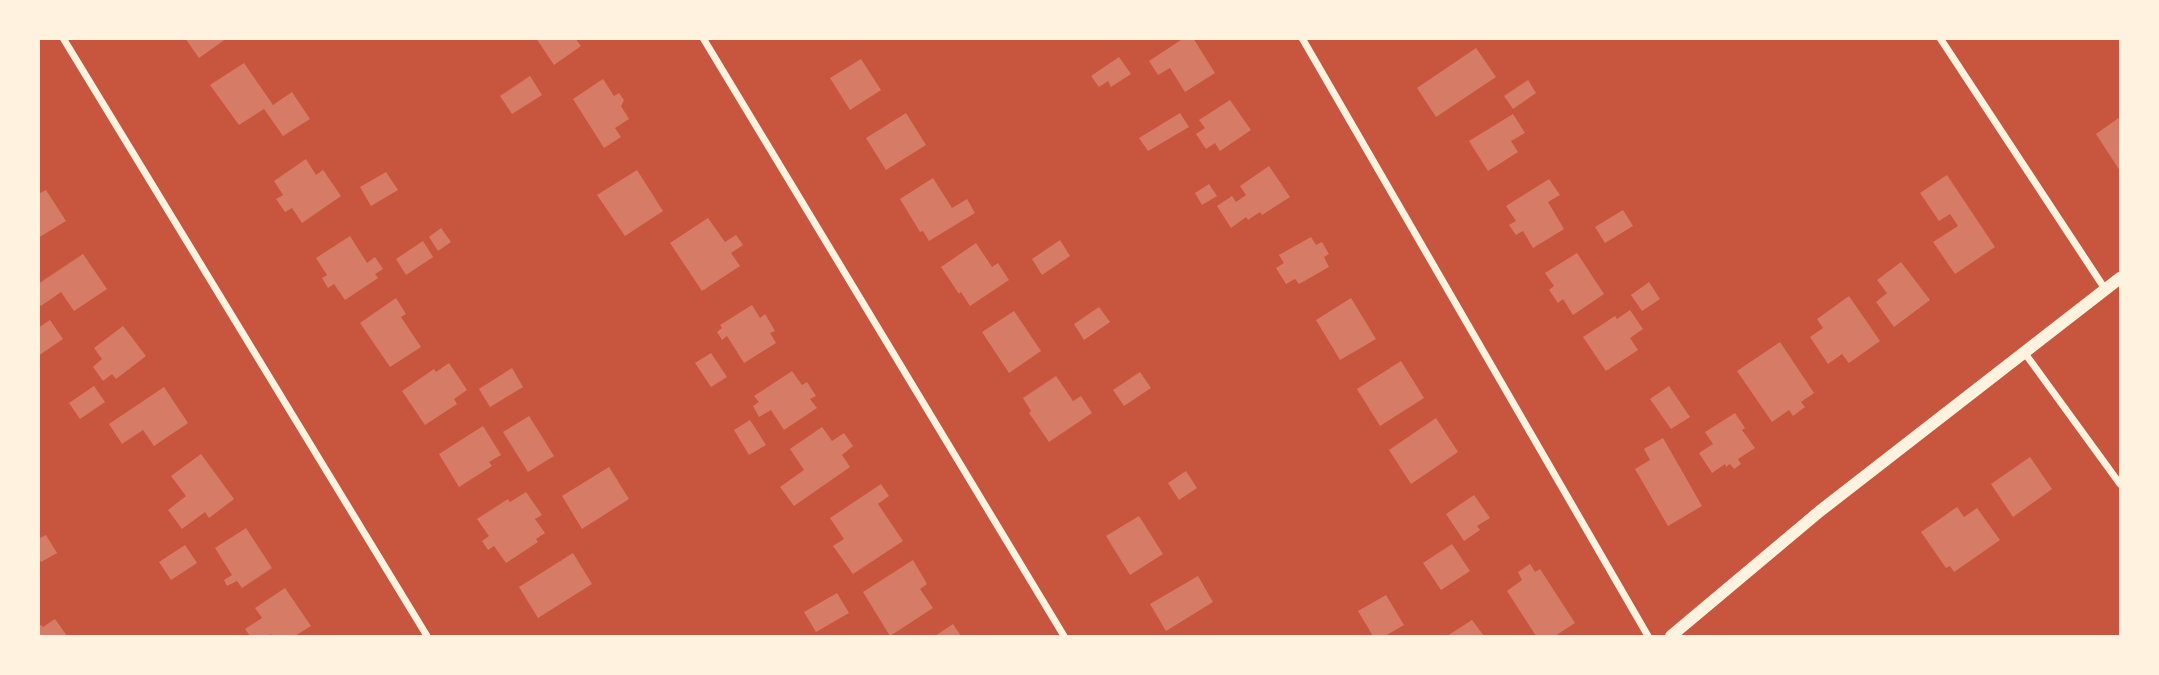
<!DOCTYPE html>
<style>
body{margin:0}
#map{position:relative;width:2159px;height:675px;overflow:hidden;background:#c8553d;font-family:"Noto Sans",sans-serif}
canvas{display:block}
.frame{position:absolute;inset:0;border:40px solid #fff3e0;pointer-events:none}
</style>
<div id="map">
<canvas width="2159" height="675"></canvas>
<div class="frame"></div>
</div>
<script>
const c = document.querySelector('canvas').getContext('2d');
c.lineJoin = 'round';
function fillPath(path, color) { c.fillStyle = color; c.fill(path, 'evenodd'); }
function strokePath(path, color, width, dash) { c.strokeStyle = color; c.lineWidth = width; c.lineCap = dash ? 'butt' : 'round'; c.setLineDash(dash || []); c.stroke(path); }
const building = new Path2D(`
 M185,38H227L199,58Z
 M536,38H575L581,46L554,65Z
 M1184,38H1193L1215,73L1185,92L1170,68L1158,75L1149,61Z
 M1476,48L1496,77L1436,117L1417,88Z
 M1119,57L1131,74L1111,87L1108,81L1099,87L1091,76Z
 M861,59L881,90L850,110L830,78Z
 M244,63L273,105L292,92L310,119L283,136L264,109L239,125L210,85Z
 M530,76L542,95L512,114L500,96Z
 M603,79L614,96L619,93L624,100L621,106L629,119L615,128L621,137L604,148L573,99Z
 M1528,80L1536,93L1513,109L1504,96Z
 M1230,100L1251,130L1220,151L1215,143L1206,149L1196,134L1205,128L1199,120Z
 M906,113L926,145L886,170L866,138Z
 M1180,113L1189,127L1148,151L1139,138Z
 M1513,114L1525,133L1511,141L1518,152L1488,171L1469,141Z
 M2120,117V171L2096,134Z
 M306,159L316,175L323,170L341,196L302,223L292,208L285,212L276,199L283,195L274,181Z
 M1269,166L1290,197L1262,215L1260,212L1248,220L1246,217L1231,228L1217,206L1232,196L1236,202L1246,195L1240,186Z
 M637,170L663,211L625,236L597,195Z
 M386,172L398,190L371,206L360,187Z
 M1947,175L1995,247L1955,274L1933,242L1958,226L1950,214L1939,221L1920,193Z
 M933,178L952,208L967,199L975,213L929,241L923,231L920,232L900,199Z
 M1549,179L1560,195L1548,202L1564,229L1533,248L1523,231L1516,235L1509,225L1516,221L1506,206Z
 M1209,184L1217,196L1202,205L1195,193Z
 M46,190L66,221L38,238V194Z
 M1623,210L1633,226L1605,243L1595,227Z
 M708,218L725,242L736,235L743,245L731,253L740,266L702,291L670,243Z
 M441,228L451,242L438,251L429,237Z
 M350,236L367,263L375,257L383,269L375,274L378,278L345,300L334,284L328,288L322,278L327,275L316,258Z
 M1311,237L1316,245L1322,242L1329,254L1324,257L1329,267L1299,284L1295,279L1286,284L1276,268L1284,263L1279,255Z
 M1060,240L1070,256L1042,275L1032,259Z
 M423,241L433,257L406,275L396,259Z
 M976,243L992,267L998,263L1009,280L970,306L961,292L959,294L941,267Z
 M1577,253L1604,294L1573,315L1563,299L1558,303L1549,290L1554,286L1545,273Z
 M83,254L107,289L74,311L61,292L41,306L38,302V284Z
 M1901,262L1930,300L1894,327L1876,302L1887,293L1877,280Z
 M1649,282L1660,299L1642,311L1631,295Z
 M1849,296L1880,341L1849,363L1842,354L1828,364L1810,337L1823,328L1817,319Z
 M396,298L406,314L401,317L421,347L390,367L360,323Z
 M1351,298L1376,339L1340,360L1316,320Z
 M752,305L760,318L765,314L775,331L770,333L776,343L744,363L727,336L722,340L717,332L722,328L720,325Z
 M1099,307L1110,322L1084,340L1074,324Z
 M1630,310L1643,329L1630,338L1638,350L1606,371L1583,337L1615,316L1617,319Z
 M1014,311L1041,351L1009,373L982,332Z
 M50,320L63,339L38,356V328Z
 M123,326L146,356L116,379L112,374L103,381L93,367L102,359L94,348Z
 M1780,342L1814,393L1801,402L1805,407L1793,416L1789,410L1772,422L1737,371Z
 M711,353L727,377L711,387L695,363Z
 M1401,361L1424,398L1380,426L1357,389Z
 M449,363L467,390L454,399L457,404L425,425L402,391L434,369L436,372Z
 M512,368L523,387L490,407L479,389Z
 M792,371L802,385L807,382L816,396L810,399L817,408L784,430L771,410L759,417L753,406L759,402L754,396Z
 M1140,372L1151,388L1124,406L1113,390Z
 M1056,376L1073,401L1081,396L1092,413L1049,442L1029,413L1031,411L1023,398Z
 M94,386L105,402L80,419L69,403Z
 M1669,386L1690,417L1671,429L1650,399Z
 M164,387L188,423L154,446L143,430L122,444L109,424Z
 M1735,413L1745,428L1742,430L1755,448L1738,459L1741,464L1734,469L1730,464L1726,467L1725,464L1712,473L1699,453L1713,444L1705,432Z
 M529,416L554,456L528,472L503,432Z
 M1436,418L1458,452L1411,484L1389,450Z
 M750,420L766,445L749,455L734,430Z
 M483,426L501,455L489,462L492,466L459,487L439,454Z
 M822,427L832,441L844,433L853,446L842,455L850,467L794,506L780,487L804,470L790,449Z
 M1663,438L1702,506L1668,526L1635,469L1650,460L1644,449Z
 M201,454L234,499L209,518L205,512L182,529L168,510L186,496L171,476Z
 M2030,457L2052,489L2013,517L1991,484Z
 M609,467L629,499L582,529L562,496Z
 M1186,471L1197,488L1179,500L1168,483Z
 M881,484L889,496L878,504L903,541L853,574L833,546L844,539L830,518Z
 M526,492L542,515L535,519L545,533L536,539L538,542L506,563L494,546L488,550L482,541L489,536L477,519L508,499L510,502Z
 M1474,495L1490,518L1477,526L1480,530L1464,541L1446,514Z
 M1957,507L1964,517L1977,508L2000,540L1954,572L1950,566L1946,568L1921,532Z
 M1139,516L1163,554L1130,575L1106,536Z
 M246,528L272,568L242,588L237,581L227,586L224,580L232,575L215,548Z
 M46,535L57,553L41,562L38,557V539Z
 M1452,544L1470,571L1441,590L1423,563Z
 M185,545L197,563L171,580L159,562Z
 M573,553L592,584L538,618L519,587Z
 M913,560L927,584L920,589L933,608L890,636L863,592Z
 M1530,564L1535,572L1540,569L1575,623L1555,636H1536L1507,591L1522,580L1518,572Z
 M1198,576L1213,602L1166,631L1150,604Z
 M285,588L311,626L295,636H272L271,634L267,636H250L245,629L262,618L255,608Z
 M837,593L849,613L816,632L804,612Z
 M1386,595L1404,625L1385,636H1373L1358,611Z
 M55,619L67,636H38V627L41,625L43,627Z
 M1472,620L1484,636H1447Z
 M953,624L961,636H935Z`);
const minor = new Path2D(`
 M63,38L427,636
 M703,38L1064,636
 M1302,38L1648,636
 M1940,38L2105,289
 M2024,352L2120,484`);
const tertiary = new Path2D(`
 M1671,636L1820,511L2120,278`);
fillPath(building, '#d67c66');
strokePath(minor, '#fff3e0', 7);
strokePath(tertiary, '#fff3e0', 12);
</script>
